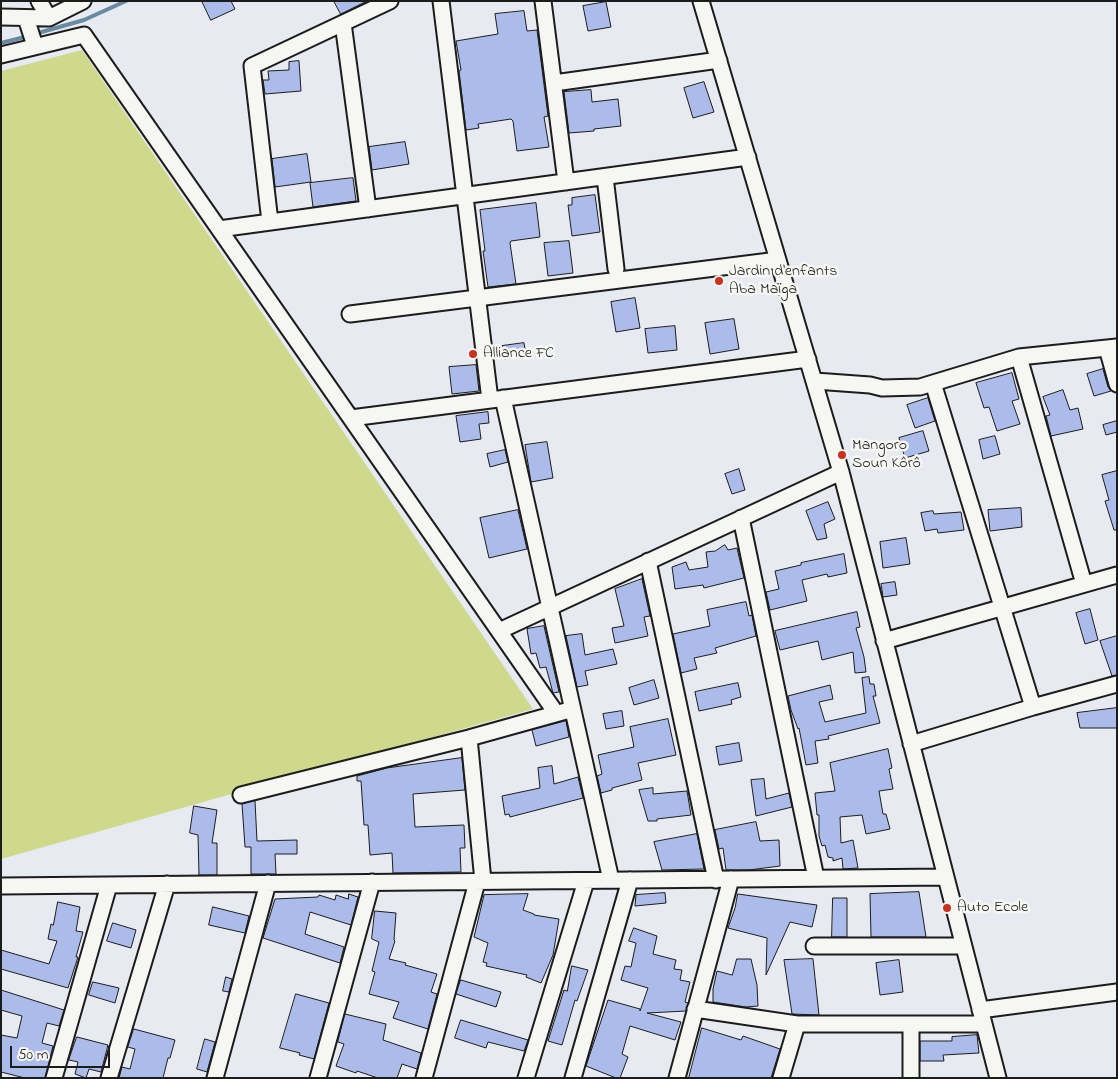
<!DOCTYPE html>
<meta charset="utf-8">
<style>
body{margin:0}
#map{position:relative;width:1118px;height:1079px;overflow:hidden;background:#e7eaf1;font-family:"Indie Flower",sans-serif}
canvas{display:block}
.frame{position:absolute;inset:0;border:2px solid #1c1c1c;pointer-events:none}
.scale{position:absolute;left:10px;top:1046px;width:100px;height:22px;box-sizing:border-box;border:2px solid #1c1c1c;border-top:0;padding-left:6px;font-size:15px;line-height:18px;white-space:nowrap;color:#1c1c1c;-webkit-text-stroke:4px #f6f6f2;paint-order:stroke}
</style>
<div id="map">
<canvas width="1118" height="1079"></canvas>
<div class="frame"></div>
<div class="scale">50 m</div>
</div>
<script>
const c = document.querySelector('canvas').getContext('2d');
c.lineJoin = 'round';
function fillPath(path, color) { c.fillStyle = color; c.fill(path, 'evenodd'); }
function strokePath(path, color, width, dash) { c.strokeStyle = color; c.lineWidth = width; c.lineCap = dash ? 'butt' : 'round'; c.setLineDash(dash || []); c.stroke(path); }
function write(font, color, halo, rows, align = 'center') {
  c.font = font + ' "Indie Flower",sans-serif'; c.lineWidth = 5; c.setLineDash([]); c.textBaseline = 'middle'; c.strokeStyle = halo; c.fillStyle = color; for (const [text, x, y, turn = 0] of rows) {
    c.save(); c.translate(x, y); c.rotate((+turn || 0) * Math.PI / 180); c.textAlign = isNaN(turn) ? turn : align; if (halo) c.strokeText(text, 0, 0); c.fillText(text, 0, 0); c.restore();
  }
}
const green = new Path2D(`
 M82,50L533,709L1,859V71Z`);
const stream = new Path2D(`
 M38,33L84,20L126,1
 M1,43L25,37`);
const building = new Path2D(`
 M202,1H231L235,9L211,20Z
 M334,1H367L341,14Z
 M606,2L611,27L588,31L583,6Z
 M524,11L527,31L537,30L548,116L544,117L549,147L517,151L513,121L511,119L478,124L479,128L466,130L459,71L461,70L456,41L498,34L495,14Z
 M299,61L301,91L265,94L263,80H269L268,71L289,70V62Z
 M704,82L714,112L693,118L684,88Z
 M591,90L592,102L618,99L621,126L594,129V131L569,133L564,92Z
 M405,142L409,164L372,170L369,147Z
 M307,154L311,182L275,187L272,159Z
 M353,178L356,201L313,207L310,183Z
 M595,195L600,232L572,236L568,205H572V198Z
 M536,203L540,237L511,241L510,243L516,284L488,287L483,251H485L480,210Z
 M569,241L573,273L548,276L544,243Z
 M635,298L640,328L616,332L611,302Z
 M734,319L739,349L710,354L705,323Z
 M675,326L677,350L648,353L645,329Z
 M524,343L526,355L504,359L502,346Z
 M476,365L479,391L452,394L449,367Z
 M1103,369L1108,387L1111,391L1094,396L1087,374Z
 M1012,373L1019,399L1012,401L1020,424L997,431L989,407L984,408L976,383Z
 M1063,390L1070,410L1078,408L1083,429L1051,436L1046,416L1050,415L1043,397Z
 M928,398L935,421L915,428L907,405Z
 M488,412L489,423L479,424L481,439L460,442L456,416Z
 M1117,421V432L1106,435L1103,425Z
 M923,431L929,451L905,458L899,438Z
 M995,436L1000,454L983,459L979,440Z
 M547,442L553,478L531,482L525,445Z
 M505,450L508,462L490,467L487,454Z
 M739,469L745,490L732,494L725,474Z
 M1117,471V530H1114L1105,501L1109,500L1102,475Z
 M828,502L835,519L824,524L827,538L817,540L806,511Z
 M1021,508L1022,527L990,531L988,510Z
 M518,510L527,549L489,558L480,518Z
 M933,511L934,514L961,512L964,530L938,533L937,529L925,531L921,513Z
 M906,538L910,564L883,568L880,542Z
 M725,545L728,550L737,548L744,578L704,588L703,585L675,589L672,567L686,562L689,570L708,567L706,552L715,551Z
 M844,554L847,573L828,577L827,574L802,580L807,601L770,610L766,592L779,589L775,571L801,565V563Z
 M642,579L650,616L644,617L648,636L615,643L612,628L624,626L615,589Z
 M895,582L897,595L883,597L881,584Z
 M746,602L749,616L752,615L756,636L715,648L717,653L694,658L697,669L681,673L673,634L710,626L707,610Z
 M1090,609L1098,640L1085,644L1076,613Z
 M857,612L860,627L856,628L864,657L866,672L855,673L853,652L822,660L818,641L780,650L775,631Z
 M544,626L559,692L553,693L546,667L540,668L536,653L531,654L527,629Z
 M582,634L585,655L613,649L617,664L585,671L588,685L577,687L566,636Z
 M1117,636V675L1112,676L1100,641Z
 M869,677L870,684H874L876,696H873L880,723L828,736L829,739L815,741L818,763L806,765L799,728L798,729L791,710L788,696L830,685L833,699L819,702L825,722L866,713L862,678Z
 M654,680L659,698L634,705L629,688Z
 M738,683L741,697L731,700L732,704L699,711L695,692Z
 M1117,708V728H1080L1077,713Z
 M622,711L624,726L606,729L603,714Z
 M668,719L676,755L638,763L642,780L612,788V790L601,793L597,776L602,774L598,755L634,747L630,727Z
 M566,721L569,737L536,746L532,730Z
 M739,743L742,761L719,765L716,747Z
 M888,749L892,768L889,769L893,789L879,791L883,814H886L890,829L866,834L862,815L840,817L841,843L853,840L858,868L843,869L842,858L833,861V858L828,857L825,845L822,846L819,836V815H817L815,793L835,791L830,763Z
 M462,758L465,790L413,794L415,827L464,825L465,848H460L461,872L393,873L392,853L370,855L368,825H364L361,781H357V776L387,768Z
 M552,766L554,784L578,777L583,798L510,817L509,814L505,815L502,796L540,788L538,768Z
 M764,779L766,799L789,793L792,807L756,816L751,780Z
 M653,788V794L687,791L691,815L657,819V821H648L639,790Z
 M255,801L257,841L297,840V854H275L276,874H251V847H245L242,804Z
 M194,806L217,810L212,843H217V875H199L198,835L190,833Z
 M756,822L760,841L779,840L780,866L749,870H726L723,848L719,849L715,830Z
 M697,834L704,869L662,870L654,842Z
 M919,892L926,937H871L870,894Z
 M665,893L666,903L635,906L636,895Z
 M349,894L358,897L351,925L310,912L305,934L344,947L340,963L263,938L275,899L318,897L319,895L335,900L336,895L348,899Z
 M528,894L523,910L534,914V915L559,919L553,955L541,983L526,977L527,975L486,966L487,963L483,962L488,943L474,937L484,895Z
 M738,894L817,905L812,927L790,922L766,975L767,938L728,928L735,908Z
 M833,898H847V937H832Z
 M58,902L80,907L76,931L83,932L76,957H78L68,988L1,969V950L49,964L57,941L48,939L51,924L53,925Z
 M213,907L249,916L245,933L209,925Z
 M375,911L396,913L394,940L395,941L389,959L406,963L405,965L437,974L431,992L437,994L428,1029L393,1018L399,1002L369,994L375,972L372,971L379,942L372,939Z
 M113,923L136,930L131,948L107,941Z
 M634,928L657,936L653,954L676,960L674,969L682,970L680,980L690,982L685,1002L688,1003L686,1011L647,1013L681,1022L675,1040L630,1026L622,1054L628,1057L620,1078H616L586,1066L608,1000L640,1009V1011L648,988L621,980L625,966L631,967L636,943L629,941Z
 M737,959H751L757,985L758,1006L746,1007L713,1002V989L717,971L732,975Z
 M813,959L819,1015L792,1014L784,960Z
 M899,960L903,992L880,995L876,963Z
 M572,966L588,970L577,1001L575,1000L562,1045L548,1041L564,990L567,991Z
 M226,977L232,979L229,992L223,991Z
 M461,980L501,992L496,1007L456,994Z
 M93,982L119,988L115,1003L89,995Z
 M1,990L64,1010L59,1026L47,1023L42,1043L53,1046L45,1078H25L1,1072V1035L17,1038L22,1016L1,1010Z
 M296,994L329,1003L314,1059L299,1055L300,1053L280,1048Z
 M345,1014L386,1024L383,1040L421,1053L417,1069L402,1064L397,1078H378L357,1071L356,1073L336,1066L344,1044L338,1042Z
 M461,1020L528,1040L524,1051L488,1042L486,1048L455,1038Z
 M702,1028L741,1040L743,1036L780,1049L771,1078H689Z
 M134,1029L175,1040L170,1058H168L163,1078H119L122,1067L130,1069L135,1049L128,1047Z
 M977,1035L979,1053L943,1055L944,1061H920V1041H952V1037Z
 M77,1037L108,1045L101,1072L89,1069L86,1078L75,1074L78,1062L69,1060Z
 M205,1039L215,1042L207,1072L197,1069Z`);
const street = new Path2D(`
 M39,1L49,18
 M441,1L490,400
 M543,1L566,182
 M701,1L841,472L998,1078
 M1,17L49,18L83,1
 M26,18L35,46
 M343,23L368,209
 M1,55L84,35L556,713
 M554,83L719,60
 M605,177L616,269
 M270,222L252,66L390,1
 M219,229L748,157
 M350,314L778,260
 M1107,348L1117,384
 M1019,357L1084,584
 M815,381L870,385L882,388L920,387L1019,357L1117,347
 M933,383L1033,707
 M503,398L611,880
 M351,418L808,359
 M741,518L816,878
 M648,561L716,880
 M499,631L841,472
 M884,641L1117,575
 M469,738L483,881
 M911,744L1033,707L1117,684
 M241,795L469,738L566,711
 M1,886L946,877
 M814,946H964
 M695,1009L797,1024H984
 M980,1010L1117,992
 M54,1078L109,885
 M109,1078L167,884
 M215,1078L268,883
 M318,1078L372,882
 M424,1078L477,882
 M526,1078L586,881
 M573,1078L630,880
 M677,1078L731,879
 M781,1078L797,1024
 M911,1078V1024`);
const markers = [
 [719,281,5,"#c8321e"],
 [473,354,5,"#c8321e"],
 [842,455,5,"#c8321e"],
 [947,908,5,"#c8321e"]
];
const poiNames = [
 ["Jardin d'enfants",729,272],
 ["Aba Maïga",729,290],
 ["Alliance FC",483,354],
 ["Mangoro",852,446],
 ["Soun Kôrô",852,464],
 ["Auto Ecole",957,908]
];
fillPath(green, '#ced98c');
strokePath(stream, '#698ba2', 4);
fillPath(building, '#abbceb');
strokePath(building, '#1c1c1c', 1);
strokePath(street, '#1c1c1c', 19);
strokePath(street, '#f6f6f2', 15);
for (const [x, y, r, color] of markers) { const dot = new Path2D(); dot.arc(x, y, r, 0, 2 * Math.PI); c.fillStyle = color; c.fill(dot); strokePath(dot, '#f6f6f2', 2); }
write('16px', '#1c1c1c', '#f6f6f2', poiNames, 'left');
</script>
